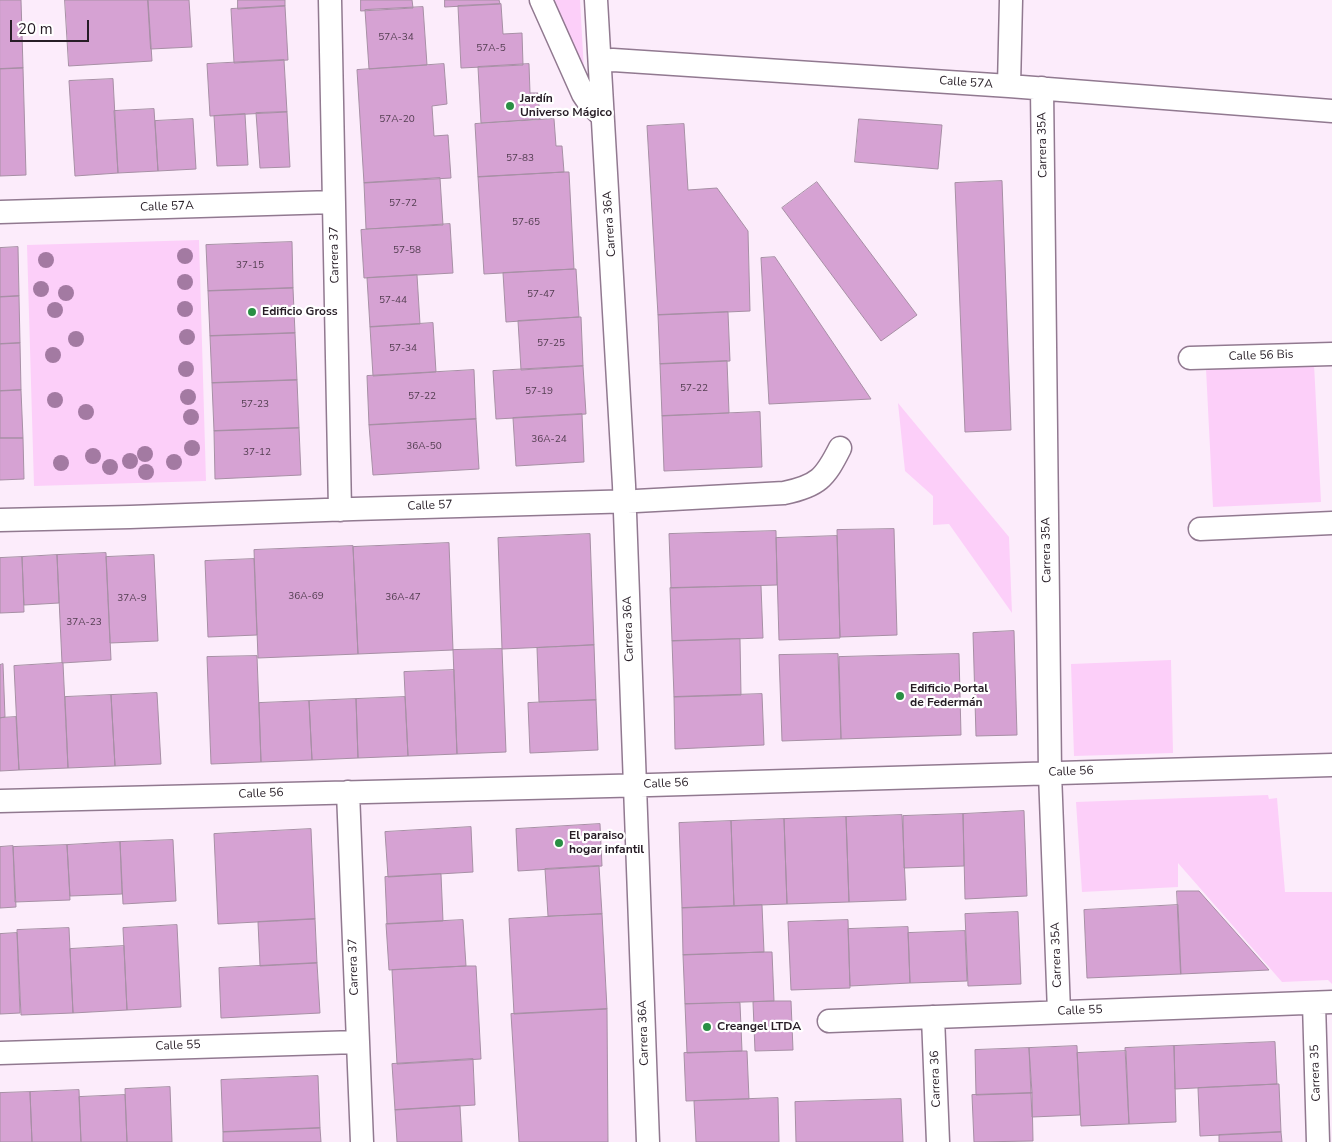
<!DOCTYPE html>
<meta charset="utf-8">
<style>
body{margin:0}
#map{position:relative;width:1332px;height:1142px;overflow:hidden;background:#fcecfb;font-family:"Nunito Sans",sans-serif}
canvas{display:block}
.scale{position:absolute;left:10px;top:20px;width:79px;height:22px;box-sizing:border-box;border:2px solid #271d26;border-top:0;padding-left:6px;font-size:15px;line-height:18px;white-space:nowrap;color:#271d26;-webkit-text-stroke:4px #fff;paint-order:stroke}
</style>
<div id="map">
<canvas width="1332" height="1142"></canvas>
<div class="scale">20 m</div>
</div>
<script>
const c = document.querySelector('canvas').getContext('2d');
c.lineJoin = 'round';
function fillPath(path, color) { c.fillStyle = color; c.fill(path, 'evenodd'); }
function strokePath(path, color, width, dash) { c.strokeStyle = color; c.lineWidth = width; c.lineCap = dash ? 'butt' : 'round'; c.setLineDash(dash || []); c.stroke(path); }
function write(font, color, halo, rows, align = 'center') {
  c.font = font + ' "Nunito Sans",sans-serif'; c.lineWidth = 4.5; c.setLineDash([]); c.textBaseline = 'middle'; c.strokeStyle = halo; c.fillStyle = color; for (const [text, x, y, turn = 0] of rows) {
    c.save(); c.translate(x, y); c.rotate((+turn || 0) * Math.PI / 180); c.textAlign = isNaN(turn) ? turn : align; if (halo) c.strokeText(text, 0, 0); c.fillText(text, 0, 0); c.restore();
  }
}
const green = new Path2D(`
 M554,0H580L584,71L556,10Z
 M199,240L206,481L34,486L27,245Z
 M1314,364L1321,502L1213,507L1206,369Z
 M898,403L1009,537L1012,613L949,524L933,525V496L905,471Z
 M1171,660L1173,753L1074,756L1071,664Z
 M1268,795L1269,799L1277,798L1285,892H1332V984L1328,980L1282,982L1178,863V887L1082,892L1076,802Z`);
const building = new Path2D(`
 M0,0H21L23,68L0,69Z
 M65,0H148L152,61L69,66Z
 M148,0H189L192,47L151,49Z
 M238,0H285V6L238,9Z
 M361,0H412L413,8L361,11Z
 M445,0H499L500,4L445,7Z
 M501,4L503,34L522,33L523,65L461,68L458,6Z
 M285,6L288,60L234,63L231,9Z
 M423,7L427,65L369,69L365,10Z
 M284,60L287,112L210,116L207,64Z
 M444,64L447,104L432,106L434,136L448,135L451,178L364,183L357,70Z
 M529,64L530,93H538L540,119L481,123L478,67Z
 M23,68L26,175L0,176V69Z
 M113,79L118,173L75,176L69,81Z
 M154,109L158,171L118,173L114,111Z
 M287,112L290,167L260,168L256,113Z
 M245,114L248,165L217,166L214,116Z
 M193,119L196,169L158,171L155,121Z
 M554,119L556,146H562L564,172L478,177L475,124Z
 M859,119L942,125L938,169L855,162Z
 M684,124L688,190L717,188L748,231L750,311L658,315L647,126Z
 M564,172H569L574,269L484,274L478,177Z
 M440,178L443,225L366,229L364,183Z
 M1002,181L1011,430L965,432L955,183Z
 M817,182L917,315L881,341L782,208Z
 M450,224L453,273L364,278L361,230Z
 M292,242L293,288L208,291L206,245Z
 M18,247L19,296L0,297V248Z
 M775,257L871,399L769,404L761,258Z
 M574,269H576L579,317L506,322L503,273Z
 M417,275L420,324L370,327L367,278Z
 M293,288L295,333L210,336L208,291Z
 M19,296L20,343L0,344V297Z
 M728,312L730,361L660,364L658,315Z
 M579,317H581L583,366L521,370L518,321Z
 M433,323L436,372L373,376L370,327Z
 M295,333L297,380L212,383L210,336Z
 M20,343L21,390L0,391V344Z
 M727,361L729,413L662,416L660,364Z
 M583,366L586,414L496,419L493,371Z
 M474,370L476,419L369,425L367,376Z
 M297,380L299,428L214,431L212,383Z
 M21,390L23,438H0V391Z
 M760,412L762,467L664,471L662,416Z
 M582,414L584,462L516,466L513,418Z
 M476,419L479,469L373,475L369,425Z
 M299,428L301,475L215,479L214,431Z
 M0,438H23L24,479L0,480Z
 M894,529L897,635L840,637L837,530Z
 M776,531L777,585L671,588L669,534Z
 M590,534L594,645L502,649L498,538Z
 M837,536L840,638L779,640L776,538Z
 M449,543L453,650L358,654L353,547Z
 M353,546L358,654L258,658L254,550Z
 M106,553L111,660L62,663L57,555Z
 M57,555L59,603L24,605L22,557Z
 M154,555L158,641L110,643L106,557Z
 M22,557L24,612L0,613V558Z
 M254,559L257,635L208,637L205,561Z
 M761,586L763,638L672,641L670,588Z
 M1014,631L1017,735L976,736L973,633Z
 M740,639L741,695L674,697L672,641Z
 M594,645L596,700L539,702L537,648Z
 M502,649L506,752L457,754L453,650Z
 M838,654L841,739L782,741L779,655Z
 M959,654L961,735L841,739L839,657Z
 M257,656L261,762L211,764L207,657Z
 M63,663L68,768L19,770L14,666Z
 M3,664L5,717L0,718V665Z
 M454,670L457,754L408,756L404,672Z
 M157,693L161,764L115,766L111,695Z
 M762,694L764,745L675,749L674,697Z
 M111,695L115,766L68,768L65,697Z
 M405,697L408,756L358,758L356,699Z
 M356,699L358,758L312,760L309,701Z
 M596,700L598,750L530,753L528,703Z
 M309,701L312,760L261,762L259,703Z
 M16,717L19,770L0,771V718Z
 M1024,811L1027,896L965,899L963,814Z
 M963,814L964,866L904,868L903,816Z
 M902,815L906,900L849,902L846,817Z
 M846,817L849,902L787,904L784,819Z
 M784,819L787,904L734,906L731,821Z
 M731,821L734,906L682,908L679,823Z
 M600,824L602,866L518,871L516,829Z
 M471,827L473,872L388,877L385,832Z
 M311,829L315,919L218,924L214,834Z
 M173,840L176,901L123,904L120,842Z
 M120,842L122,894L70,896L67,845Z
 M67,845L70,900L15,902L13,847Z
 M13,846L16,907L0,908V847Z
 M599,866L602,914L548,916L545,869Z
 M441,874L443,921L387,924L385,877Z
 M1177,891H1199L1269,970L1181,974Z
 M762,905L764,952L683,955L682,908Z
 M1178,905L1181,974L1087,978L1084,910Z
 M1018,912L1021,984L968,986L965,914Z
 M602,914L607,1009L514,1014L509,919Z
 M315,919L317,963L260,966L258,922Z
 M463,920L466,966L389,970L386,924Z
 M848,920L850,988L791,990L788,922Z
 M177,925L181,1007L127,1010L123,928Z
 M908,927L910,983L850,986L848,929Z
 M69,928L73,1013L21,1015L17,930Z
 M965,931L967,981L910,983L908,933Z
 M17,933L20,1013L0,1014V934Z
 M124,946L127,1010L73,1013L70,949Z
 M764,952H772L774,1001L685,1004L683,955Z
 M317,963L320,1013L221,1018L219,968Z
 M466,966H476L481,1059L397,1064L392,970Z
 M774,1001H791L793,1050L755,1051L753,1002Z
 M740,1003L742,1051L687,1053L685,1004Z
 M607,1009L608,1142H519L511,1014Z
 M1275,1042L1277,1084L1175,1089L1174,1046Z
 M1077,1046L1080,1115L1032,1117L1029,1048Z
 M1174,1046L1176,1122L1129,1124L1125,1048Z
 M1029,1048L1032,1093L976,1095L975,1050Z
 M742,1051H747L749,1099L686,1101L684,1053Z
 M1126,1051L1129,1124L1081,1126L1077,1053Z
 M473,1059L475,1105L395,1110L392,1064Z
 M318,1076L320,1128L223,1132L221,1080Z
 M1277,1084H1279L1281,1132L1200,1136L1198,1088Z
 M170,1087L172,1142H127L125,1089Z
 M79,1090L81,1142H32L30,1092Z
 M30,1092L32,1142H0V1093Z
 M1032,1093L1033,1141L974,1142L972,1095Z
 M125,1095L127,1142H81L79,1097Z
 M778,1098L779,1142H696L694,1101Z
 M901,1099L903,1142H796L795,1102Z
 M460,1106L462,1142H397L395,1110Z
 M320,1128L321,1142H223V1132Z
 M1281,1132L1282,1142H1219V1135Z`);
const minor = new Path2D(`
 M330,0L340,510
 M541,0L583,94L589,103L602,116
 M596,0L624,485L648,1142
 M600,61L613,60L1009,86L1332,111
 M1009,86L1011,0
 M1042,88L1050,773L1059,1012
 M0,212L334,202
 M1190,358L1332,354
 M0,520L130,517L353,509L636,501L784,493C818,486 825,478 840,448
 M1200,529L1332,523
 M348,792L362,1142
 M0,801L650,785L1332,765
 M1314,1003L1318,1142
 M933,1017L938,1142
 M829,1021L1332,1002
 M0,1053L357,1042`);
const trees = [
 [185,256],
 [46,260],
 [185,282],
 [41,289],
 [66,293],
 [185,309],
 [55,310],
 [187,337],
 [76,339],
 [53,355],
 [186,369],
 [188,397],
 [55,400],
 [86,412],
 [191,417],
 [192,448],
 [145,454],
 [93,456],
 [130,461],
 [174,462],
 [61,463],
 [110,467],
 [146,472]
];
const markers = [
 [510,106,5,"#298f44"],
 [252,312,5,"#298f44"],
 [900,696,5,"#298f44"],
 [559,843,5,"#298f44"],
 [707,1027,5,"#298f44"]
];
const numberNames = [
 ["57A-34",396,38],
 ["57A-5",491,49],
 ["57A-20",397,120],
 ["57-83",520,159],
 ["57-72",403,204],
 ["57-65",526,223],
 ["57-58",407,251],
 ["37-15",250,266],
 ["57-47",541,295],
 ["57-44",393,301],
 ["57-25",551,344],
 ["57-34",403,349],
 ["57-22",694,389],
 ["57-19",539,392],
 ["57-22",422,397],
 ["57-23",255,405],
 ["36A-24",549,440],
 ["36A-50",424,447],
 ["37-12",257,453],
 ["36A-69",306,597],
 ["36A-47",403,598],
 ["37A-9",132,599],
 ["37A-23",84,623]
];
const streetNames = [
 ["Calle 57A",966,83,4],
 ["Carrera 35A",1043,145,-91],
 ["Calle 57A",167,207,-2],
 ["Carrera 36A",610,224,-94],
 ["Carrera 37",335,255,-91],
 ["Calle 56 Bis",1261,356,-2],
 ["Calle 57",430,506,-2],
 ["Carrera 35A",1047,550,-91],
 ["Carrera 36A",629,629,-92],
 ["Calle 56",1071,772,-2],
 ["Calle 56",666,784,-2],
 ["Calle 56",261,794,-2],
 ["Carrera 35A",1057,955,-92],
 ["Carrera 37",354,967,-92],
 ["Calle 55",1080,1011,-2],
 ["Carrera 36A",644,1033,-92],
 ["Calle 55",178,1046,-2],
 ["Carrera 35",1316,1073,-92],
 ["Carrera 36",936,1079,-92]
];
const poiNames = [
 ["Jardín",520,99],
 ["Universo Mágico",520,113],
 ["Edificio Gross",262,312],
 ["Edificio Portal",910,689],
 ["de Federmán",910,703],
 ["El paraiso",569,836],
 ["hogar infantil",569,850],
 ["Creangel LTDA",717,1027]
];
fillPath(green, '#fccff9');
fillPath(building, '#d6a2d3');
strokePath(building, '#a78fa5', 1);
strokePath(minor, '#917990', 25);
strokePath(minor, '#fff', 22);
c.fillStyle = '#a37aa2';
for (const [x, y] of trees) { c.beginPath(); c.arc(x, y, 8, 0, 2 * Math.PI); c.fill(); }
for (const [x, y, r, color] of markers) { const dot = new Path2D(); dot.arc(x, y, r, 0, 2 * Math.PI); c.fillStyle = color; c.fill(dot); strokePath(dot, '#fff', 2); }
write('10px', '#533e51', null, numberNames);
write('12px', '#271d26', '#fff', streetNames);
write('bold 12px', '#271d26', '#fff', poiNames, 'left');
</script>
